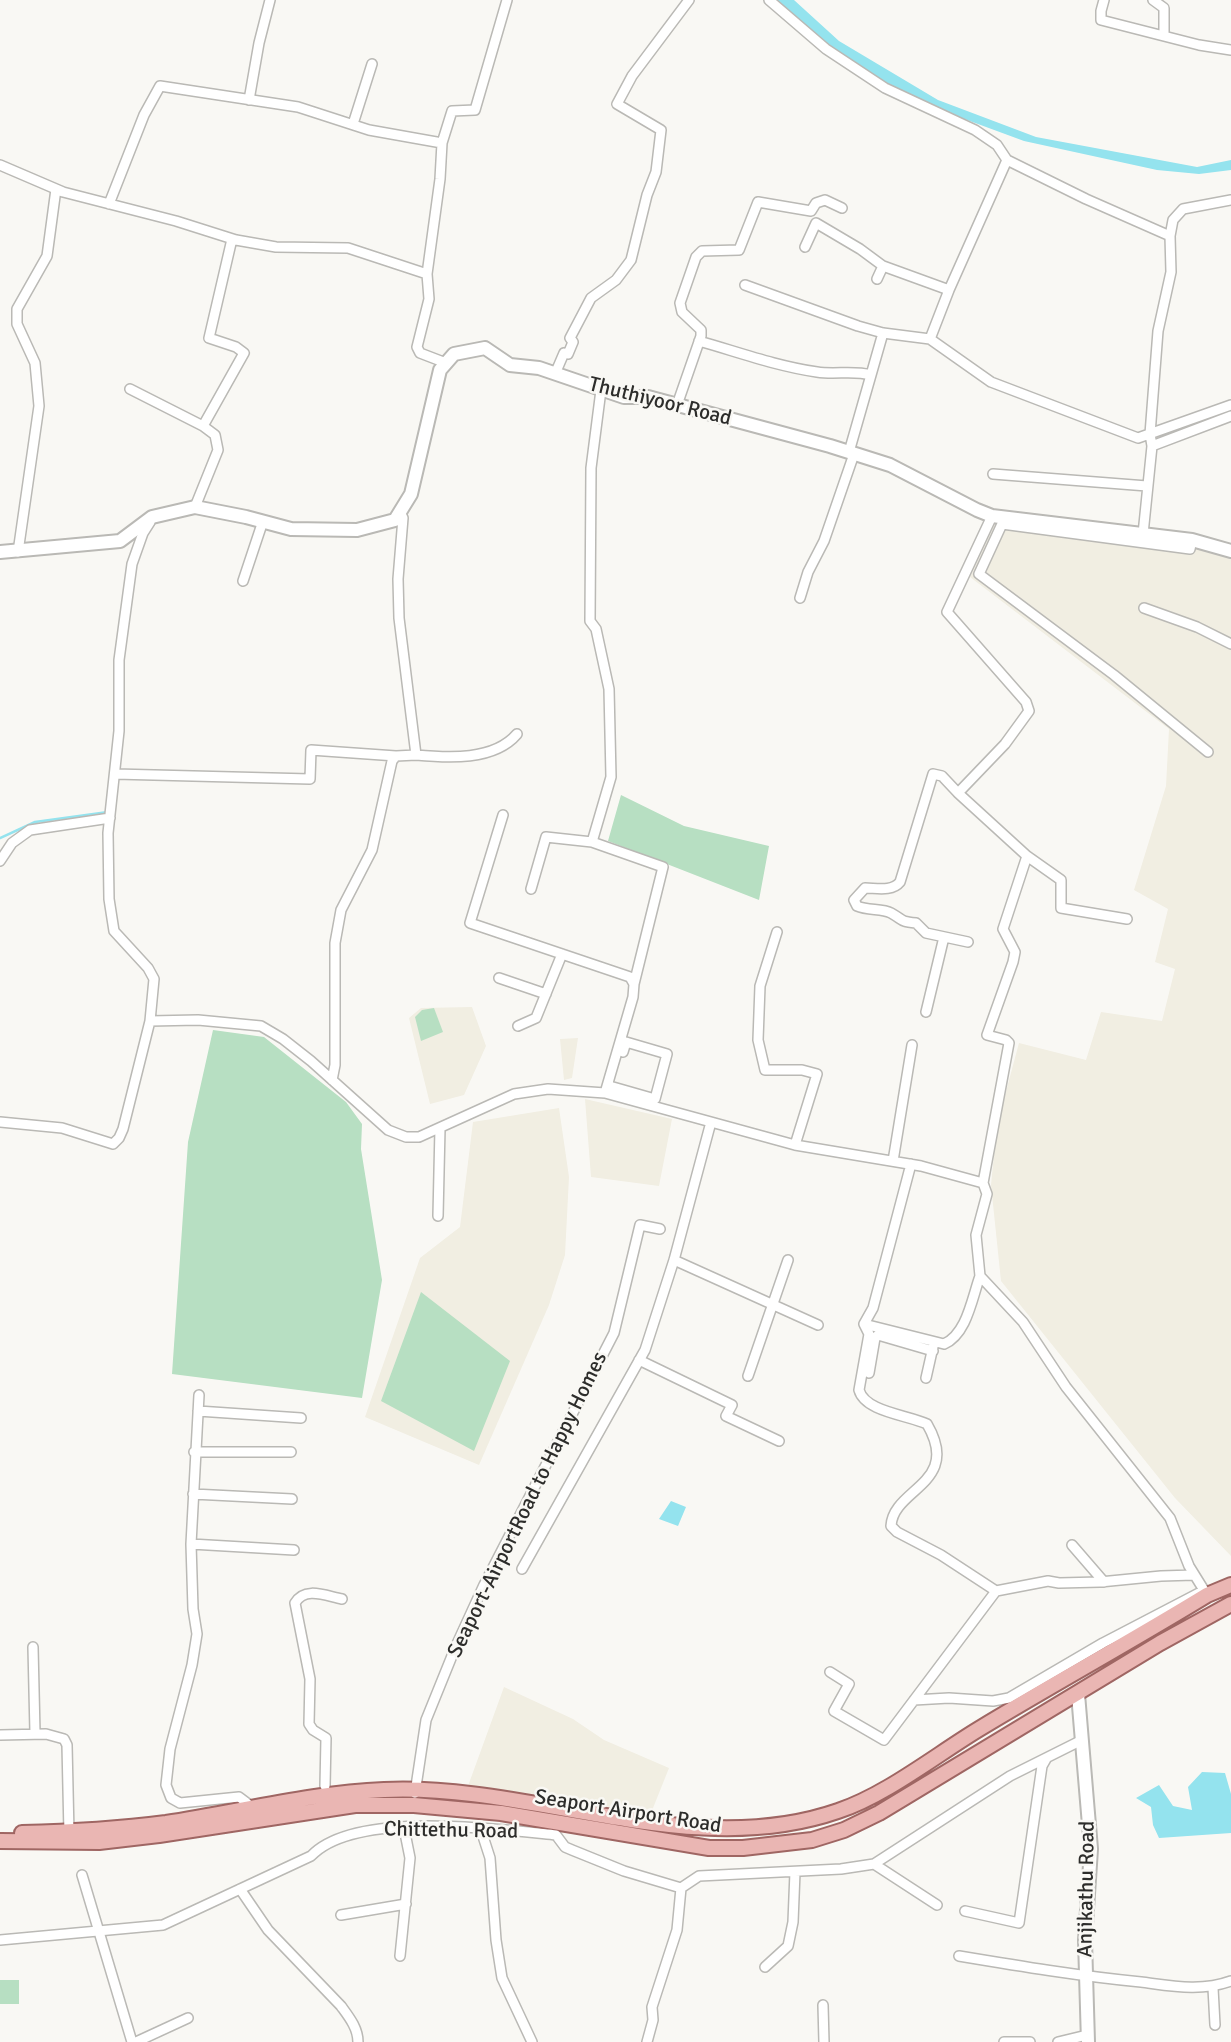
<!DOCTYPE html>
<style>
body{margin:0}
canvas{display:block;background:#f9f8f4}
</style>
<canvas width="1231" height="2042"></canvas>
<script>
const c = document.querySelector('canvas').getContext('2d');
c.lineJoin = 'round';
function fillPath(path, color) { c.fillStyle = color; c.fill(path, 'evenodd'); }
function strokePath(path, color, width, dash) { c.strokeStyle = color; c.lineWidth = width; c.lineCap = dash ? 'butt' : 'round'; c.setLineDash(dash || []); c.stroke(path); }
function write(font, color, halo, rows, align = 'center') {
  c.font = font + ' Signika,sans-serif'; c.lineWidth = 5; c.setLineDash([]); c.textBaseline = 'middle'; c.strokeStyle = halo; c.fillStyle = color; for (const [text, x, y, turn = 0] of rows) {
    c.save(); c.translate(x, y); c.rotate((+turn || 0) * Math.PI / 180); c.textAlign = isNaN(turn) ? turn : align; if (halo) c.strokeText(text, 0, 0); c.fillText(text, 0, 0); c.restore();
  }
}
const built = new Path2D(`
 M996,521L1188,543L1231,553V1556L1175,1498L1001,1281L991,1185L997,1125L1019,1043L1086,1060L1101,1012L1162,1021L1175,969L1155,962L1168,909L1134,890L1166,786L1169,729L970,577Z
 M472,1007L486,1046L464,1095L430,1104L409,1018L421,1008Z
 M578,1038L572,1078L564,1080L560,1039Z
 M585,1099L672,1119L659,1186L591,1177Z
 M559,1108L569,1177L565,1255L549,1305L479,1465L365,1417L420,1258L460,1227L473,1122Z
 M504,1687L573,1719L604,1740L669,1768L651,1813L468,1786Z`);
const green = new Path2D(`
 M621,795L684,826L769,846L759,900L608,841Z
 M434,1008L443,1032L421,1041L415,1017L422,1010Z
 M213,1030L264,1037L346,1102L362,1124L361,1149L382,1280L362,1398L172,1374L188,1142Z
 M421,1292L510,1361L474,1451L381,1401Z
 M0,1980H19V2004H0Z`);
const water = new Path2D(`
 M775,0H794L839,41L938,100L1036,137L1197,167L1231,160V170L1199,174L1157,170L1024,141L959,117L889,86L823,42Z
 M671,1501L686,1507L678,1526L659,1519Z
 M1202,1772L1225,1773L1231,1794V1833L1159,1838L1153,1825L1151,1807L1136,1798L1159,1785L1173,1806L1192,1810L1188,1787Z`);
const stream = new Path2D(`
 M0,838L35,822L108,812`);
const street = new Path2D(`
 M769,0L826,49L885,88L975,130L997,145L1007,160L1086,199L1170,236L1173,220L1183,209L1231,200
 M1104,0L1101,11V20L1199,45L1231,50
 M1153,0L1164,8V36
 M249,100L259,43L270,0
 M353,124L372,64
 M0,165L63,192L176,221L236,240L276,247L348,248L427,274L429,299L417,347L420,353L446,363
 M109,204L144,115L160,86L298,107L369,130L442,143
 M805,247L816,223L860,249L883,266
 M427,274L440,179L442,143L452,111L475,110L507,0
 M877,279L883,266L949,290L930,339L991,382L1138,438L1231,405
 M745,285L858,326L883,333L930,339
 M949,290L1007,160
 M699,341C738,352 776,366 817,372C835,375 853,370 871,375
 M555,374L564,353L568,354L573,342L570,338L591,298L616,280L631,260L647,195L656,172L661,130L617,104L632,76L689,0
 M130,389L203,426
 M601,390L591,468L590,621L596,629L609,689L611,777L592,842L663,867L634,984
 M677,405L701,336V330L682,312L680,303L696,257L702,251L739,250L758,202L811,211L816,203L825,200L842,208
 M1152,446L1231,416
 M849,452L883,333
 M993,474L1147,486
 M195,507L218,450L215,435L203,426L244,353L236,347L209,338L232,239
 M150,522L143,533L132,564L119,660V731L108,833L109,899L114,931L148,968L154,979L150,1021L198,1020L261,1026L283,1039L311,1061L388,1130L406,1137H419L514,1094L548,1089L605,1093L711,1122L674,1260L645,1350L522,1569
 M1143,534L1152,446L1150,434L1158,331L1171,272L1170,236
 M1192,540L1190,549L1002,524L979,574L1114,675L1208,752
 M18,552L39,406L35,363L17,324V309L47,256L56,189
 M243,581L263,521
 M800,598L808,572L824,541L854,454
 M1144,608L1197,627L1231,644
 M416,755C448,758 494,761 517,734
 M115,774L310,779L311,750L396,756
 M958,793L942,776L933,774L900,882C892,892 876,888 865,888L854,900L857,906C868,911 882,908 891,913C905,921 899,921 916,923L926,933L968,942
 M503,815L470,923L630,977L634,984L633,997L605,1093
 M1027,856L1061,880V908L1127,919
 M0,861L12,843L30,830L110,818
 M531,889L546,837L592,842
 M777,932L760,986L758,1040L765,1070H802L817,1074L795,1145
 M499,978L546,994
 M926,1012L944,937
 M518,1026L536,1018L562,954
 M332,1080L335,1065V943L341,910L372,850L392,761L396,756L416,755L399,618L398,579L403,518L400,512
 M613,1087L655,1099L667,1054L626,1042L623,1052
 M0,1122L62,1128L113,1144L119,1138L123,1129L150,1021
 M711,1122L795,1145L921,1166L983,1183L987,1194L976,1235L980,1276L1023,1322L1066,1387L1170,1518L1189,1566L1207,1595
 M893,1161L912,1045
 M911,1164L873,1308L864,1324L869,1334L859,1390C865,1412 908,1415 927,1424C962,1484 893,1488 891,1526L897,1532L941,1555L996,1591L1048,1581L1059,1583L1100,1582L1161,1576L1194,1575
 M983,1183L1009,1043L1006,1040L987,1035L1013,962L1015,952L1003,929L1027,856L958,793L1005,744L1029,711L1026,702L947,612L992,516
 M438,1216L440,1128
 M674,1260L818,1325
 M864,1324L944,1344C967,1334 972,1298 980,1276
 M639,1360L732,1405L726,1416L779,1441
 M869,1373L875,1338L878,1335L933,1351
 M748,1376L788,1260
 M926,1378L933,1347
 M199,1395L191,1544L193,1609L197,1634L192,1665L170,1749L166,1785L171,1798L180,1803L239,1797L247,1803L248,1810
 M198,1411L301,1418
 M194,1452H291
 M193,1494L292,1499
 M191,1544L294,1550
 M1072,1545L1104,1582
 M33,1647L35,1733
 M830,1672L849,1684L834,1711L884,1740L996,1591
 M914,1700L949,1698L993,1701L1009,1698L1103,1643L1199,1593
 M0,1735L46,1734L64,1739L67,1745L69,1834
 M325,1786L326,1738L313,1730L309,1724L310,1679L295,1603C305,1586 326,1596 342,1599
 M415,1793L426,1720L456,1646L484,1585L614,1333L640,1225L660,1229
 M480,1827L490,1858L496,1940L502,1978L532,2042
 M874,1864L937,1905
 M82,1875L132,2042
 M240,1889L268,1930L341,2006C349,2017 358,2028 358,2042
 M965,1911L1019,1923L1042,1766L1046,1759
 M341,1915L406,1904
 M0,1940L163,1925L311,1856C354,1810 497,1829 556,1835L565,1847L572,1850L624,1871L681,1888L699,1876L841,1869L874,1864L1010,1776L1082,1740
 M400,1956L410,1858L404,1828
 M959,1956C1019,1966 1079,1976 1141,1982C1172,1986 1201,1992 1231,1981
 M765,1967L788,1946L793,1922L795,1872
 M1213,1988L1215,2025
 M823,2005L824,2042
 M136,2042L188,2018
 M647,2042L653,2020L652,2007L677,1930L681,1888
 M1004,2042H1030
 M1058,2042L1087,2035`);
const secondary = new Path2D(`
 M0,552L120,541L152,517L195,507L246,517L291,529L357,530L395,520L411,494L440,370L454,354L485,348L510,365L539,368L624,397H648L830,446L890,465L977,510L992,516L1192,540L1231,551
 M1078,1694L1091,1849L1085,1940L1088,2042`);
const primary = new Path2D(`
 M22,1833C70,1832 119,1829 166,1823C239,1812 311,1793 384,1790C534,1783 691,1862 838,1811C886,1795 936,1755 979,1729C1055,1683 1132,1641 1207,1595L1231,1585
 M0,1841L99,1842L159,1835L355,1805H414L501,1813L709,1848H743L812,1840L844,1830L879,1813L1160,1643L1231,1604`);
const streetNames = [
 ["Thuthiyoor Road",660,402,14],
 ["Seaport-AirportRoad to Happy Homes",528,1505,-64],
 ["Seaport Airport Road",628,1812,9],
 ["Chittethu Road",451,1831,1],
 ["Anjikathu Road",1087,1889,-89]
];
fillPath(built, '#f1eee2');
fillPath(green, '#b7dfc2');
fillPath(water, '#94e3ee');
strokePath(stream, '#94e3ee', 2.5);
strokePath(street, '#bab9b5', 12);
strokePath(secondary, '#bab9b5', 16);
strokePath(primary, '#9f6663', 18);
strokePath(street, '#fff', 9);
strokePath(secondary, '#fff', 12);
strokePath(primary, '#eab6b3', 14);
write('21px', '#2d2d2b', '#f9f8f4', streetNames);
</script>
